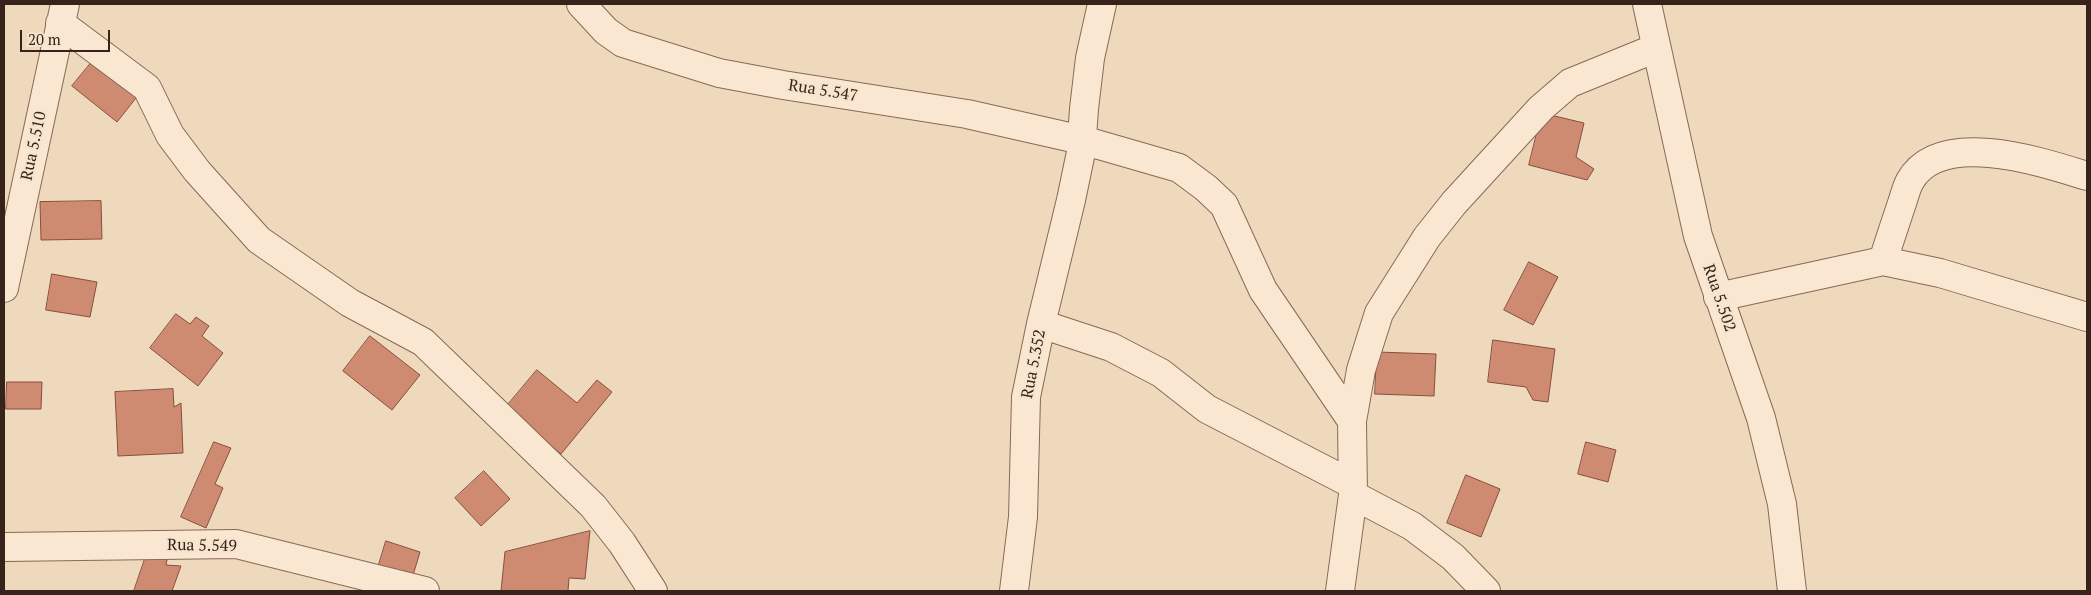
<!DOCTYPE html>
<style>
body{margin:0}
#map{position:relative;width:2091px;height:595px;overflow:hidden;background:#efd9bd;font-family:"PT Serif",serif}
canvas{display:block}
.frame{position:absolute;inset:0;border:5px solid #36241b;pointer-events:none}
.scale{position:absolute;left:20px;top:30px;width:90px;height:22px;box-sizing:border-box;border:2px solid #36241b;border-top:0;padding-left:6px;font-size:15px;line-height:18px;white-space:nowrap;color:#36241b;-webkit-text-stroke:4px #f6e4cd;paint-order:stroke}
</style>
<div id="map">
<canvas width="2091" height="595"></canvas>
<div class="frame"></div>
<div class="scale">20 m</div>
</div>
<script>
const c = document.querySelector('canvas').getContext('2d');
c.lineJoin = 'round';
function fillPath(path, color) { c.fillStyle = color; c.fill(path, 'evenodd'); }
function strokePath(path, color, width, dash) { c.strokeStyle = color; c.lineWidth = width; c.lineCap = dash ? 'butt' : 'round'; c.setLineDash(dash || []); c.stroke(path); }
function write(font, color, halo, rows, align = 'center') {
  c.font = font + ' "PT Serif",serif'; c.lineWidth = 5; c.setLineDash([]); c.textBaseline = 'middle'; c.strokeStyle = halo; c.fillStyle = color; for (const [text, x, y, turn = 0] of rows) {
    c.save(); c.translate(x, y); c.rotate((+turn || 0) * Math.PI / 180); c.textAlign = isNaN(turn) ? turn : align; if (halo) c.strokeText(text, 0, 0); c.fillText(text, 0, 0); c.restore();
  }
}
const building = new Path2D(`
 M96,57L140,93L117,122L72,86Z
 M1542,113L1584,123L1576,157L1594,169L1587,180L1529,165Z
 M101,201L102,239L41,240L40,202Z
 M1529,262L1558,277L1533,325L1504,310Z
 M52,274L97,282L90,317L46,310Z
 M176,314L190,324L196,317L209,326L202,336L223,353L198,386L150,348Z
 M370,336L420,375L392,410L343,371Z
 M1493,340L1555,349L1548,402L1533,400L1526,387L1488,382Z
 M1377,352L1436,354L1434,396L1375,394Z
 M537,370L577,403L597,380L612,392L561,454L506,407Z
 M7,382H42L41,409H6Z
 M173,389L174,407L181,403L183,453L118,456L115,392Z
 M214,442L231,448L215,484L223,488L206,528L181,517Z
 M1586,442L1616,450L1608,482L1578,474Z
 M484,471L510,499L481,526L455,498Z
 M1466,475L1500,489L1481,537L1447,523Z
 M590,531L585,579L569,578L568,591H501L505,552Z
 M386,541L420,552L411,582L377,571Z
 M147,553L167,560L166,565L181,566L172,591H134Z`);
const minor = new Path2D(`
 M581,4L606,31L623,43L719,73L783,85L967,114L1082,140L1179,168L1206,188L1224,205L1263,290L1352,421
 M1647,4L1698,236L1761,418L1782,504L1792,591
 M60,23L147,88L170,135L197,171L259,240L350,303L423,342L593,506L622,543L653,591
 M1883,261C1889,242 1895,224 1901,206C1904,198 1906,188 1910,181C1940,128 2042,162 2087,176
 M4,288L65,4
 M1718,297L1883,261L1940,273L2087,317
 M1041,324L1111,347L1161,373L1207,409L1352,484
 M1353,495L1412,526L1453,557L1486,591
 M4,547L236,544L425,591
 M1014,591L1023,517L1026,397L1041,324L1071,200L1081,152L1084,109L1090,58L1102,4
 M1340,591L1353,495L1352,421L1361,370L1379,313L1427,237L1454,203L1541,108L1570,83L1656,48`);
const streetNames = [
 ["Rua 5.547",823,91,9],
 ["Rua 5.510",34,146,-78],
 ["Rua 5.502",1719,298,71],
 ["Rua 5.352",1034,364,-79],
 ["Rua 5.549",202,546,1]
];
fillPath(building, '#ce8b72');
strokePath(building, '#874e3b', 1);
strokePath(minor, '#876956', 30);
strokePath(minor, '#fae7d1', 28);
write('16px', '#36241b', '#f6e4cd', streetNames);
</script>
